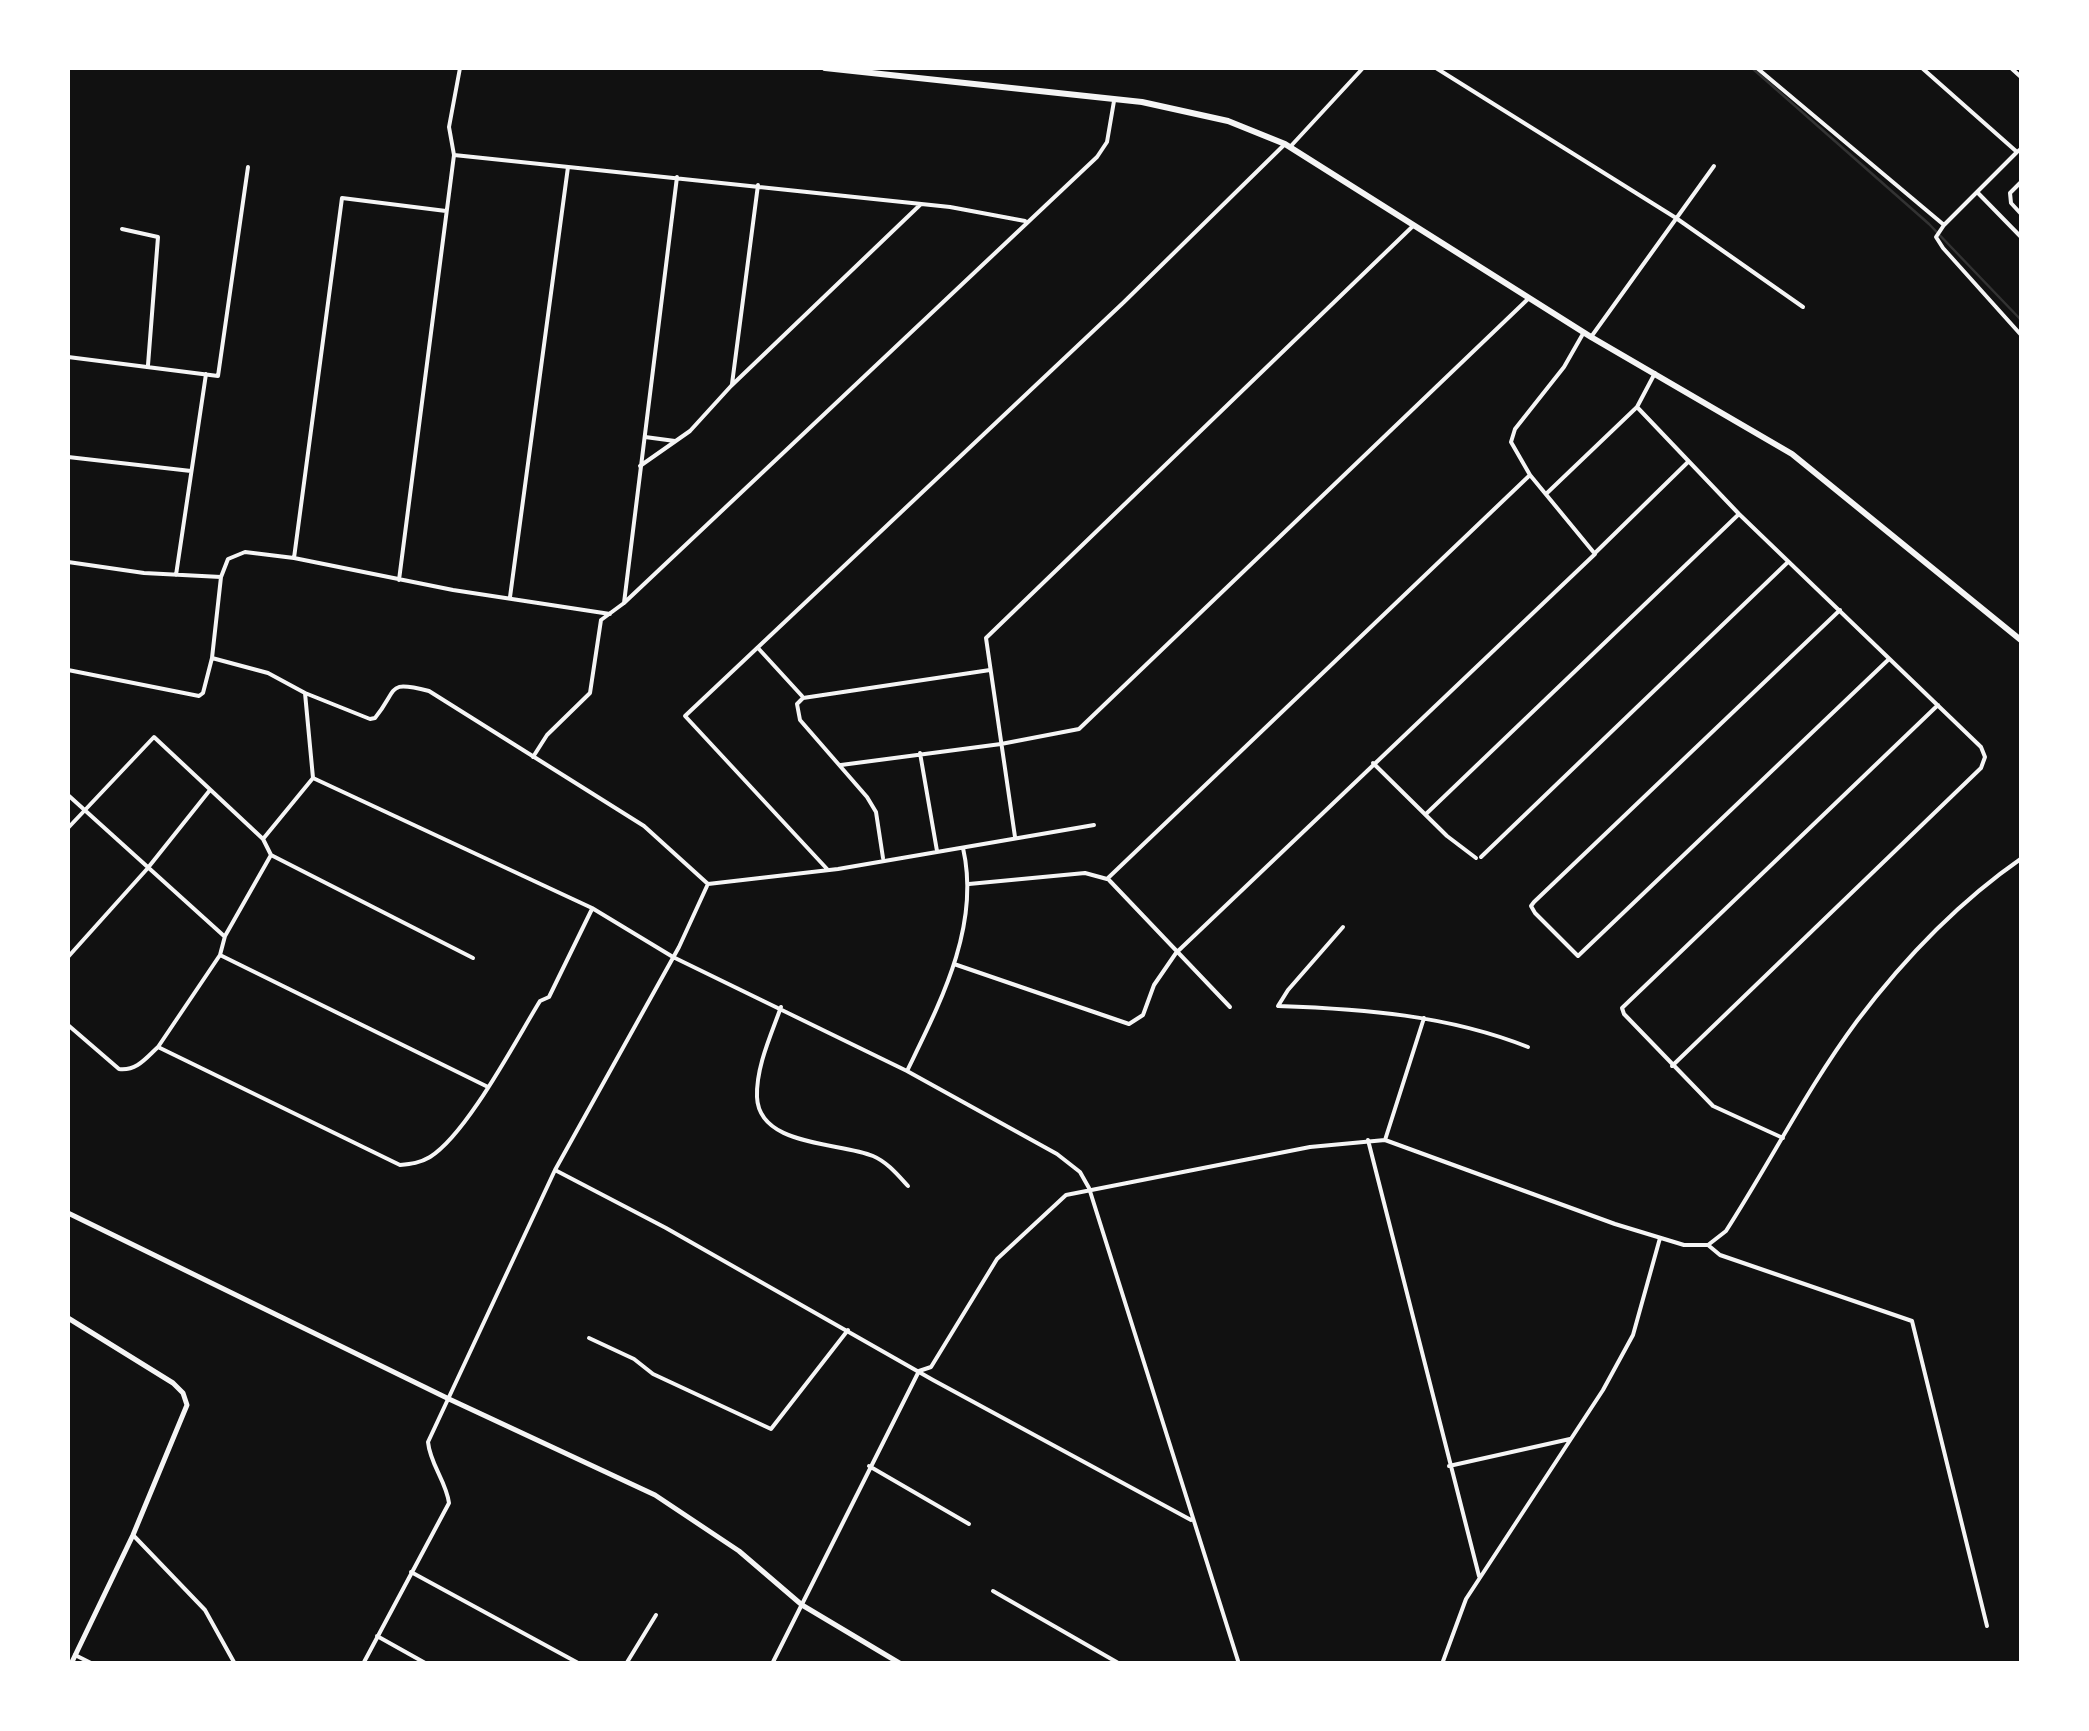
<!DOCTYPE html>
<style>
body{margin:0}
#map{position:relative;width:2089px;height:1731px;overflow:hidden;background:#111;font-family:"Fira Sans Condensed",sans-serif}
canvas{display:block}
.frame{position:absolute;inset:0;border:70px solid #fff;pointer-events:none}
</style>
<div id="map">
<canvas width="2089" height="1731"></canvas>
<div class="frame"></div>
</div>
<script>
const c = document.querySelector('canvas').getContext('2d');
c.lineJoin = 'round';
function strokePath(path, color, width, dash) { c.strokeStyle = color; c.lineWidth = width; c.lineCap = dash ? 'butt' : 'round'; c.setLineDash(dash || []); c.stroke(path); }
const stream = new Path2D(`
 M1752,68L1929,224L2022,321`);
const minor = new Path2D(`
 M1436,68L1676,218L1803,307
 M1757,68L1944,225L2017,152
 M1922,68L2017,152L2022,148
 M2011,68L2022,78
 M1290,147L1363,68
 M454,155L950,207L1025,221
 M2022,181L2010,193L2011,203L2022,215
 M1978,193L2022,238
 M1944,225L1936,237L1943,248L2022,336
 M122,229L158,237L148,365
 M1591,337L1714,166
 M68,357L218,376L248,167
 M732,384L758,185
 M1637,407L1739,514L1981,747L1985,757L1981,768L1672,1066
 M645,437L675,441
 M68,457L191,471
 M640,466L690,431L731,386L921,204
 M1546,494L1637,407L1655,373
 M1595,553L1688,462
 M294,558L342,198L446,211
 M68,562L144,573L221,577L212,658L203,693L199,696L68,670
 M176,575L206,374
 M221,577L228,559L245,552L294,558L453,590L610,614
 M399,580L454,155L449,127L460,68
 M510,597L568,167
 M624,603L1097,157L1107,142L1114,101
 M1840,610L1534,902L1531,906L1535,913L1578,956L1888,660
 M758,648L802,696
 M212,658L268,673L305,693L313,778
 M305,693L370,719L375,718C399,689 385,680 429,691L644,826L708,884L838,869L1094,825
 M920,753L937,851
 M533,757L547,735L590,693L601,620L624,603L677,177
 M1373,763L1447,836L1476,858
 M841,765L1001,744L1079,729L1529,298
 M313,778L592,908L673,957L907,1071L1057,1154L1080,1172L1089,1188L1239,1664
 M68,795L224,936
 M1426,814L1739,514
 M68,828L154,737L263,839L271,855L473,958
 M1015,837L986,638L1413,226
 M263,839L313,778
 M1481,857L1788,562
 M883,858L876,812L867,797L800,720L797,704L803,698L990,670
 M828,870L685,716L1124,302L1285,144
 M1109,880L1230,1007
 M969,884L1085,873L1107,879L1530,475
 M1343,927L1288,990L1278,1006C1364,1009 1447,1015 1528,1047
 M220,955L488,1087
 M68,957L147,869L210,790
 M954,964L1129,1024L1143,1015L1154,985L1176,953L1595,554L1530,475L1511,442L1515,429L1564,367L1584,332
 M781,1007C771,1035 756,1067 757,1097C759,1147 840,1142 873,1156C887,1162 897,1174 908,1186
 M68,1025L119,1069C137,1071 146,1058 158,1047L400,1165C411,1164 420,1163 430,1157C467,1134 516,1040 540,1001L549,997L592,909
 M158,1047L220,955L225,936L271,855
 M907,1071C940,1003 981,926 963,848
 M1783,1138L1713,1106L1624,1014L1622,1008L1938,705
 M1368,1140L1479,1576
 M1385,1140L1424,1018
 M555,1170L666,1228L933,1380L1191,1520
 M1708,1245L1720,1255L1912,1321L1987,1626
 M589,1338L634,1359L653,1374L771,1429L848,1330
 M869,1466L969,1524
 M1449,1466L1570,1439
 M133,1535L205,1610L235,1664
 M411,1572L580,1664
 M993,1591L1120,1664
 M377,1636L427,1664
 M75,1655L93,1664
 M363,1664L449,1503C446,1481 430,1464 428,1442L555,1170L679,947L707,886
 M626,1664L656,1615
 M772,1664L919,1371L931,1367L997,1259L1066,1195L1310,1147L1385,1140L1615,1224L1684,1245H1708L1726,1231C1771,1161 1808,1087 1857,1021C1903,960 1960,901 2022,858
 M1442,1664L1466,1599L1603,1390L1633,1335L1660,1238`);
const tertiary = new Path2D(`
 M68,1213L449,1399L655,1495L739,1551L802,1605L901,1664
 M68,1318L173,1383L183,1393L187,1405L133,1535L71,1664`);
const secondary = new Path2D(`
 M825,68L1142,102L1228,121L1285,144L1591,337L1792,454L2022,641`);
strokePath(stream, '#333', 2.5);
strokePath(minor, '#f5f5f5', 4);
strokePath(tertiary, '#f5f5f5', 5);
strokePath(secondary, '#f5f5f5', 6);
</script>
